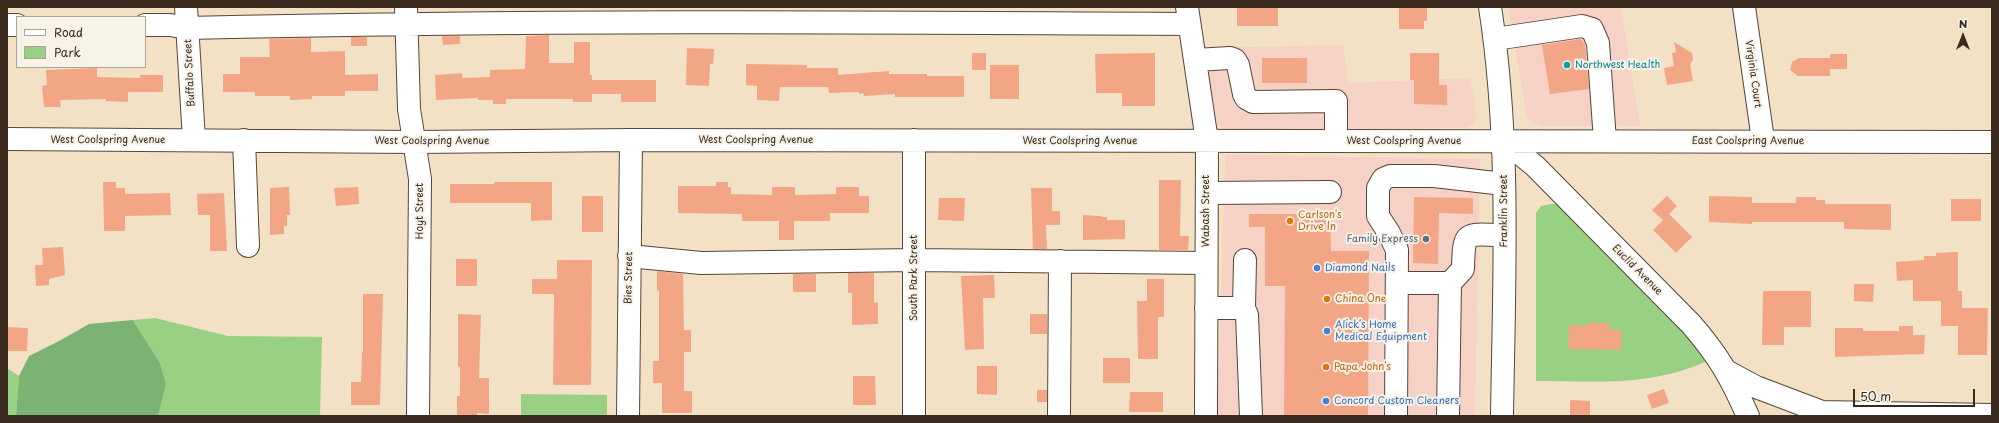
<!DOCTYPE html>
<style>
body{margin:0}
#map{position:relative;width:1999px;height:423px;overflow:hidden;background:#f3e1c6;font-family:"Playpen Sans",sans-serif}
canvas{display:block}
.frame{position:absolute;inset:0;border:8px solid #3b2a1e;pointer-events:none}
.legend{position:absolute;left:16px;top:16px;width:130px;height:52px;box-sizing:border-box;background:#f7f3e8;border:1px solid #aca397;margin:0;padding:5px 7px;list-style:none;font-size:12px;color:#3b2a1e}
.legend li{display:flex;align-items:center;gap:8px;height:20px}
.legend b{width:20px;border:1px solid #aca397}
.north{position:absolute;left:1943px;top:16px;width:40px;height:40px;-webkit-text-stroke:3px #f7f3e8;paint-order:stroke;rotate:0deg;font-size:11px;font-weight:700;line-height:16px;text-align:center;color:#3b2a1e}
.north::after{content:'';display:block;margin:auto;width:14px;height:18px;background:#3b2a1e;clip-path:polygon(50% 0,100% 100%,50% 72%,0 100%)}
.scale{position:absolute;left:1853px;top:389px;width:122px;height:18px;box-sizing:border-box;border:2px solid #3b2a1e;border-top:0;padding-left:5px;font-size:12px;line-height:14px;white-space:nowrap;color:#3b2a1e;-webkit-text-stroke:3px #f7f3e8;paint-order:stroke}
</style>
<div id="map">
<canvas width="1999" height="423"></canvas>
<div class="frame"></div>
<ul class="legend">
<li><b style="height:5px;background:#fff"></b>Road</li>
<li><b style="height:11px;background:#98d184"></b>Park</li>
</ul>
<div class="north">N</div>
<div class="scale">50 m</div>
</div>
<script>
const c = document.querySelector('canvas').getContext('2d');
c.lineJoin = 'round';
function fillPath(path, color) { c.fillStyle = color; c.fill(path, 'evenodd'); }
function strokePath(path, color, width, dash) { c.strokeStyle = color; c.lineWidth = width; c.lineCap = dash ? 'butt' : 'round'; c.setLineDash(dash || []); c.stroke(path); }
function write(font, color, halo, rows, align = 'center') {
  c.font = font + ' "Playpen Sans",sans-serif'; c.lineWidth = 4; c.setLineDash([]); c.textBaseline = 'middle'; c.strokeStyle = halo; c.fillStyle = color; for (const [text, x, y, turn = 0] of rows) {
    c.save(); c.translate(x, y); c.rotate((+turn || 0) * Math.PI / 180); c.textAlign = isNaN(turn) ? turn : align; if (halo) c.strokeText(text, 0, 0); c.fillText(text, 0, 0); c.restore();
  }
}
const built = new Path2D(`
 M1508,7H1621L1640,126H1541L1533,123L1527,117Z
 M1343,45L1348,83L1470,78L1477,118L1472,125L1464,128L1242,131L1219,126L1212,110L1205,48Z
 M1225,155L1480,159L1475,416H1218Z`);
const green = new Path2D(`
 M1551,204H1559L1693,342L1707,361C1650,387 1596,381 1536,381V213L1541,206Z
 M155,318L228,336L322,337L320,416H158L166,384L160,363L133,320Z
 M7,368L19,376L16,416H7Z
 M521,394L607,395V416H521Z`);
const forest = new Path2D(`
 M133,320L160,363L166,384L158,416H16L19,376L29,356L59,341L89,324Z`);
const building = new Path2D(`
 M1244,7H1278V26H1237V8Z
 M1399,7H1427V21H1424V29H1399Z
 M549,35V63H574V42H590V75H592V80H656V102H621V94H592V102H573V99H506V104H493V100H478V98L436,100L435,75L462,73V78L490,77V70L525,69L526,36Z
 M442,36H460V44L443,45Z
 M351,37H367V46H351Z
 M311,38V52L345,51V75L378,74V91H345V96H312V99L290,100V96H255V92H223V74H240V57H270L269,39Z
 M1581,39L1585,45L1589,89L1550,94L1542,45Z
 M1674,42L1692,53L1693,60L1690,64L1693,81L1667,85L1664,68L1674,66L1672,53L1676,52Z
 M687,48L714,49L713,64H710L709,86L686,85Z
 M972,53H986V70H972Z
 M1155,53V106H1122V93H1096L1095,54Z
 M1410,53H1439V85H1447V105L1414,104V80H1410Z
 M1830,54H1847V69H1830V76H1798L1790,70L1792,62L1799,58H1830Z
 M1262,58H1307V83H1262Z
 M746,64L807,65V68H838V75L889,71V74H927V76H964V97H895V94L864,96L863,93L859,94V92L829,93L828,87H780L779,101L757,100V86L746,85Z
 M990,65H1019V99H990Z
 M97,68V77L140,78V75H163V92H128V102L106,101V99L60,100L61,107H44L42,86L47,85L46,70Z
 M1159,180H1181L1180,236H1189L1188,250H1159Z
 M103,182H116V188H125V194L170,193L171,215L125,216V231H104Z
 M494,182H552V220L531,221V203H450V184H494Z
 M716,182H728V187H731V194L772,195V187H795V195L836,194V187H859V196H869V213H830V221H794V240H779V221H742V214L678,213V186H716Z
 M289,187L290,215H287V226H284V234L270,235V188Z
 M358,187L359,204L336,206L334,188Z
 M1031,188H1052V211H1060V225H1046L1047,249H1033Z
 M224,193L227,251H210V215H198L197,194Z
 M582,196H603V232H582Z
 M1667,196L1677,206L1669,214L1692,237L1676,253L1653,230L1668,215L1663,220L1652,210Z
 M1709,196L1752,197V203H1796V197H1816V200H1825V204H1891V230L1844,229V222H1752V224L1709,222Z
 M1414,197L1473,198V214L1439,213L1438,264L1413,263Z
 M939,198H965L964,221L938,220Z
 M1951,199H1981V221H1951Z
 M1249,214H1330L1331,251H1369L1368,416H1284L1285,286H1265V227H1249Z
 M1083,215L1101,216V217H1107V220H1125V239L1083,240Z
 M63,247L65,275L49,279V285L36,286L35,265H43L42,248Z
 M1958,252V291H1962V308H1988L1987,355H1958V326H1941V301H1913V280L1897,281L1896,262L1924,260V256H1936V253Z
 M456,259H477V286H456Z
 M557,260H592L591,385H553L554,294H532V279H557Z
 M657,271L683,274L684,330H691V352H684V391H692V413H662V383H653V361H659V291H657Z
 M848,273H874V303L878,302V324L852,325V293H848Z
 M793,274H816V292H793Z
 M994,275L995,298H983L984,349L965,350L961,276Z
 M1147,279H1164V317H1158V359H1138L1137,301H1147Z
 M1854,284H1874L1873,302L1854,301Z
 M1763,291H1811V327H1784V345H1762Z
 M363,294H383L380,405H351V382H361L362,352H363Z
 M458,314L481,315L479,378H489V414L477,413V416H457V396H460V367H458Z
 M1030,314H1047V334H1030Z
 M1587,323H1610V330H1621V350L1568,349L1569,325L1587,326Z
 M1899,326H1913V335H1925L1924,354L1835,357V328H1863V331H1899Z
 M7,327L28,328L27,351H7Z
 M1103,358H1130V383H1103Z
 M977,366H997V395L977,394Z
 M853,376H875L876,405H853Z
 M1664,389L1669,403L1652,409L1647,395Z
 M1037,390H1047V402H1037Z
 M1130,392H1163V412H1129Z
 M1570,400L1590,401V416H1570Z`);
const minor = new Path2D(`
 M186,7L194,140
 M406,7L409,109L420,179L418,416
 M1187,7L1207,141L1206,416
 M1744,7L1763,140
 M7,25H17
 M145,25H170L187,28C521,20 855,22 1189,24
 M1495,39L1582,26L1592,29L1598,43L1605,141
 M1195,60L1230,58L1235,60L1238,65L1244,94L1246,98L1253,102L1336,101V141
 M7,139L415,142L631,140L1992,142
 M244,140L248,246
 M914,140V416
 M1504,141L1535,166L1691,324C1719,356 1731,378 1748,416
 M1207,193L1330,192
 M629,256L701,263L914,260L1206,263
 M1397,283H1450L1463,269C1464,228 1465,235 1504,235
 M1206,308H1244L1247,315L1251,416
 M1244,308L1245,260
 M1728,372L1756,387L1822,412L1992,415
 M628,416L631,140
 M1059,416L1060,261
 M1396,416L1397,250L1389,233L1378,216V188L1383,179L1390,176H1434L1504,184
 M1448,416L1450,283`);
const major = new Path2D(`
 M1490,7C1511,142 1504,280 1502,416`);
const markers = [
 [1567,65,4,"#0f9aa8"],
 [1290,221,4,"#e8710a"],
 [1426,239,4,"#5c6f8a"],
 [1317,268,4,"#3f7fe0"],
 [1327,299,4,"#e8710a"],
 [1327,331,4,"#3f7fe0"],
 [1326,367,4,"#e8710a"],
 [1326,401,4,"#3f7fe0"]
];
const cultureNames = [
 ["Northwest Health",1575,65]
];
const streetNames = [
 ["Buffalo Street",190,73,-93],
 ["Virginia Court",1753,74,82],
 ["West Coolspring Avenue",108,140],
 ["West Coolspring Avenue",756,140],
 ["West Coolspring Avenue",432,141],
 ["West Coolspring Avenue",1080,141],
 ["West Coolspring Avenue",1404,141],
 ["East Coolspring Avenue",1748,141],
 ["Hoyt Street",420,211,-90],
 ["Wabash Street",1206,211,-90],
 ["Franklin Street",1504,211,-90],
 ["Euclid Avenue",1637,270,45],
 ["Bies Street",629,278,-89],
 ["South Park Street",914,278,-90]
];
const foodNames = [
 ["Carlson's",1298,215],
 ["Drive In",1298,227],
 ["China One",1335,299],
 ["Papa John's",1334,367]
];
const serviceNames = [
 ["Family Express",1418,239]
];
const shopNames = [
 ["Diamond Nails",1325,268],
 ["Alick's Home",1335,325],
 ["Medical Equipment",1335,337],
 ["Concord Custom Cleaners",1334,401]
];
fillPath(built, '#f6d1c5');
fillPath(green, '#98d184');
fillPath(forest, '#7ab372');
fillPath(building, '#f2a686');
strokePath(minor, '#574537', 24);
strokePath(major, '#574537', 24);
strokePath(minor, '#fff', 22);
strokePath(major, '#fff', 22);
for (const [x, y, r, color] of markers) { const dot = new Path2D(); dot.arc(x, y, r, 0, 2 * Math.PI); c.fillStyle = color; c.fill(dot); strokePath(dot, '#f7f3e8', 1.5); }
write('10px', '#0d838f', '#f7f3e8', cultureNames, 'left');
write('10px', '#3b2a1e', '#f7f3e8', streetNames);
write('10px', '#c56008', '#f7f3e8', foodNames, 'left');
write('10px', '#4e5e75', '#f7f3e8', serviceNames, 'right');
write('10px', '#366cbe', '#f7f3e8', shopNames, 'left');
</script>
